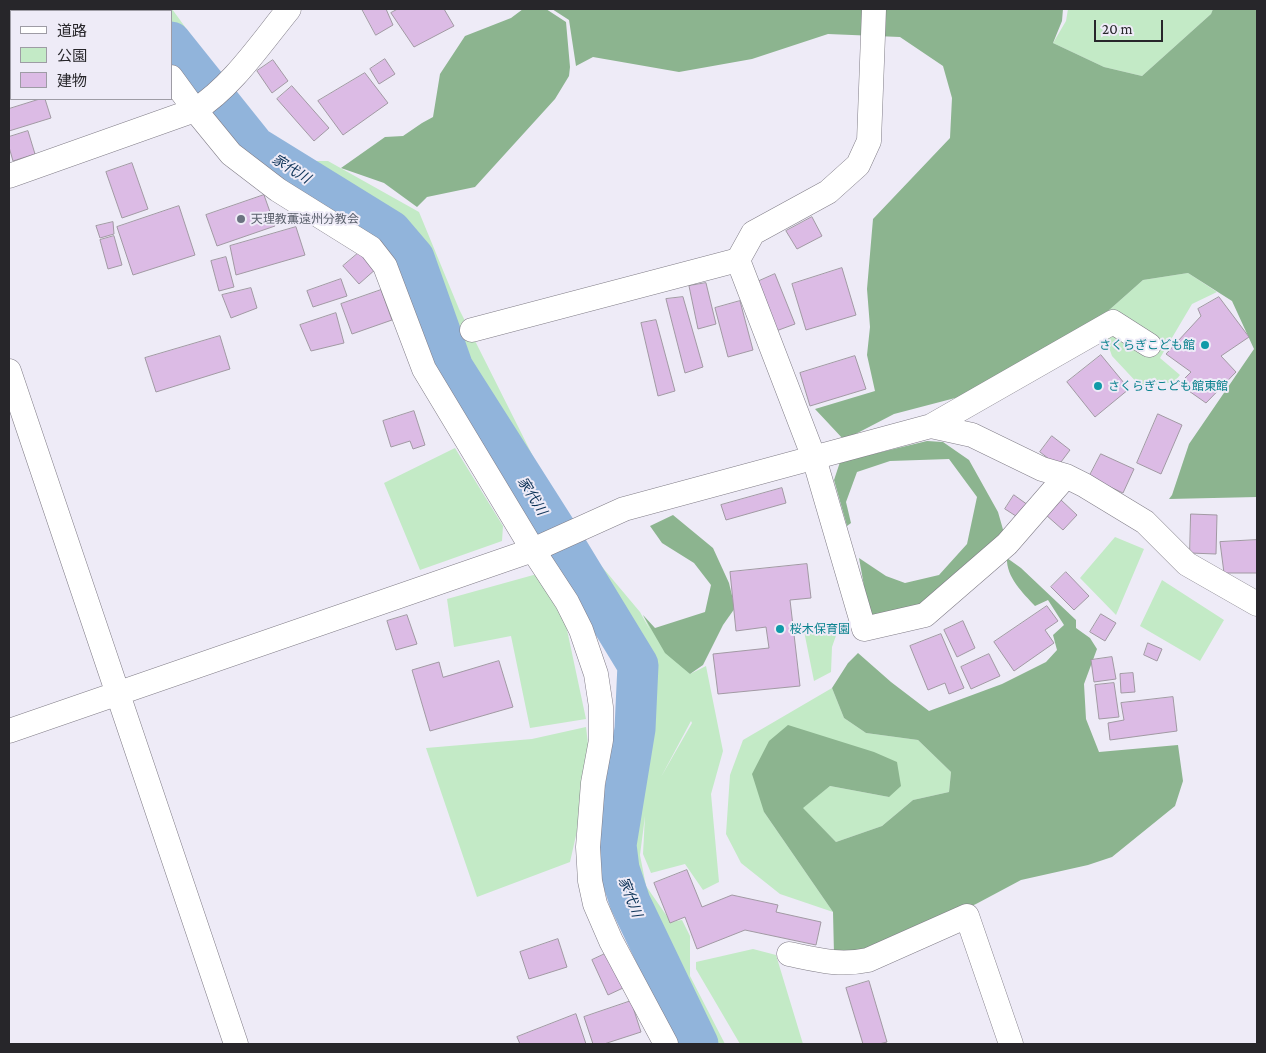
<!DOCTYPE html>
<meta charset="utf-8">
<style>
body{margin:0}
#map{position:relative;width:1266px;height:1053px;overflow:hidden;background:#eeebf7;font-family:"Crimson Pro","Noto Sans JP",serif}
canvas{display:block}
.frame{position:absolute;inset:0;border:10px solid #27262a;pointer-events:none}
.legend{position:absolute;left:10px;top:10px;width:162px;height:90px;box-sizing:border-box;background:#eeebf7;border:1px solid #9e9ca5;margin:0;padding:6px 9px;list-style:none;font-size:15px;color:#27262a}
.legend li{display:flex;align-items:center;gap:10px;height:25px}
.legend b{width:25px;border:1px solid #9e9ca5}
.scale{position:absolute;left:1094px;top:20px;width:69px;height:22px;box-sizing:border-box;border:2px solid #27262a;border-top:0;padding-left:6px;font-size:15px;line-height:18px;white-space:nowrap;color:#27262a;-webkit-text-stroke:4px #eeebf7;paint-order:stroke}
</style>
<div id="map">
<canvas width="1266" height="1053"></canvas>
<div class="frame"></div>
<ul class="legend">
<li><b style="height:6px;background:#fff"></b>道路</li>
<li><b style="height:14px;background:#c3eac6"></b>公園</li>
<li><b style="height:14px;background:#dcbbe5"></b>建物</li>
</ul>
<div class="scale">20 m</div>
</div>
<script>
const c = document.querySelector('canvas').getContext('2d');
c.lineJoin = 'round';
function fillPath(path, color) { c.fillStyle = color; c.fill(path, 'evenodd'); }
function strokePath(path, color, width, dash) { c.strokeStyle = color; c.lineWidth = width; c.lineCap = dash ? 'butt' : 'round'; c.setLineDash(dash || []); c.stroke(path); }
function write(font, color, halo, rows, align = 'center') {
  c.font = font + ' "Crimson Pro","Noto Sans JP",serif'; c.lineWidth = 4; c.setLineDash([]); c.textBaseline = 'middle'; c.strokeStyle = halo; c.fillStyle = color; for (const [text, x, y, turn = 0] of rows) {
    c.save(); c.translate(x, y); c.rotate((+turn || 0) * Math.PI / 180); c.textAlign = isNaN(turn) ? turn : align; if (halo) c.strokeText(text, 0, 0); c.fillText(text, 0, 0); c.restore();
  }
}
const green = new Path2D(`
 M135,9H172L263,134L296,160L294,161H328L419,212L459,309L567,524L545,534L531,532L430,359L386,250L271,178L290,163L266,174L204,106L171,60V11H137Z
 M1068,9H1213L1211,14L1142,76L1104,67L1053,43L1066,21Z
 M1188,273L1217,292L1192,304L1160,358L1180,375L1174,382L1141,387L1112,356L1099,319L1143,280Z
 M455,448L503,526L502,541L420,570L384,483Z
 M577,537L640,612L650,630L643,615L690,674L706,666L723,751L711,794L719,882L703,890L685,864L651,873L643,854L645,816L640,855L646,886L671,922L682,920L690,936V976L725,1044H688L606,883L610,789L633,674L611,625L551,553ZM691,721L692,723L661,777Z
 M1115,537L1144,549L1116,615L1080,578Z
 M537,574L566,625L586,719L530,728L511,636L454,647L447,599Z
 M1162,580L1224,620L1200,661L1140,626Z
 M829,625L839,627L832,647L831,672L814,681L804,631Z
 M832,688L844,718L866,733L918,740L951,772L949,792L913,800L882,826L836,842L802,808L830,786L889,797L844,743L764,812L833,912L780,894L741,863L726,834L730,775L743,740Z
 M586,727L591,769L570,862L477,897L426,748L532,739Z
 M753,949L776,955L803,1044H740L696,969V962Z`);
const forest = new Path2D(`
 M523,9H546L566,22L570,67L569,76L555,99L475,187L427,197L417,207L384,183L341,168L385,137L403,136L422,123L433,117L440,74L465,36L511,18Z
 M552,9H1063L1062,21L1053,43L1104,67L1142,76L1211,14L1213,9H1257V497L1169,499L1172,495L1189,444L1254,349L1232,301L1188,273L1143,280L1099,319L959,397L894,414L844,440L815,409L875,391L867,355L870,327L867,289L873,219L950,138L952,98L943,66L900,37L828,34L752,59L679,72L593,57L576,66L569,20Z
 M927,441L943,442L969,460L998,512L1004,533L913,612L880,616L869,614L859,558L886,576L905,583L939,575L967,544L977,497L949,459L890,461L857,472L846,502L851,523L847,526L834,480L840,462Z
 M673,515L713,548L729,583L735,608L723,625L703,665L690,674L665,653L643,615L655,628L705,612L711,585L694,563L662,543L650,526Z
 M1007,558L1021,568L1076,620V628L1090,638L1097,649L1084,684L1086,719L1099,752L1178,745L1183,781L1175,806L1112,857L1088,865L1021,880L976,904L888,943L847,954H834L833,912L764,812L752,774L769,741L788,725L874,752L897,762L901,786L889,797L830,786L803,808L836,842L882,826L913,800L949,792L951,772L918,740L866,733L844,718L832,688L848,663L858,653L891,682L929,711L1002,684L1046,662L1057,650L1053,635L1064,625L1048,600L1035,606C1023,593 1006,577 1007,558Z`);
const river = new Path2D(`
 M148,9L149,11
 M171,42L255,147L391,231L414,258L453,368L554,527L638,665L635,729L616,845L619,869L630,902L698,1044`);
const building = new Path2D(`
 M36,9H69V10L64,11H36Z
 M362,9H386L393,25L376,35Z
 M398,9H444L454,26L414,47L391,13Z
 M385,59L395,74L379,84L370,69Z
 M273,60L288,81L272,93L257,71Z
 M365,73L388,103L343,135L318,101Z
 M292,86L329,128L314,141L277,99Z
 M40,99H45L51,118L9,131V109Z
 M28,131L35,154L13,161L9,147V137Z
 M132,163L148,209L122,218L106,172Z
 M264,195L275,226L217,246L206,215Z
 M179,206L195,255L133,275L117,227Z
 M812,217L822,236L797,249L786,231Z
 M113,222L114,234L100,238L96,226Z
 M296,227L305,255L236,275L230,246Z
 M114,236L122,265L108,269L100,240Z
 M362,250L377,268L359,284L343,266Z
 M226,257L234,287L219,291L211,261Z
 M842,268L856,315L806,330L792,284Z
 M775,274L795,324L776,331L757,282Z
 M341,279L347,296L313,307L307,291Z
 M706,283L716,324L698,329L689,286Z
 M251,288L257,308L231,318L222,295Z
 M381,290L392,320L352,334L341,304Z
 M683,297L703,367L685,373L666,299Z
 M1219,297L1249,337L1221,356L1236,372L1206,403L1179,384L1191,372L1166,354L1201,316L1198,309Z
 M740,301L753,350L728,357L715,308Z
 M336,313L344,343L311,351L300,325Z
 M656,320L675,391L658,396L641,323Z
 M220,336L230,369L156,392L145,358Z
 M1101,355L1129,389L1095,417L1067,382Z
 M855,356L866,389L810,406L800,373Z
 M414,411L425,445L413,449L410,441L391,447L383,421Z
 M1158,414L1182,425L1161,474L1137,463Z
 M1052,436L1070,450L1058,466L1040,452Z
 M1101,454L1134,469L1123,493L1089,477Z
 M782,488L786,503L726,520L721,505Z
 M1014,495L1028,505L1019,518L1005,509Z
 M1061,500L1077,515L1063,530L1046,515Z
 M1191,514L1217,515L1216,554L1190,553Z
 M1257,540V573H1224L1220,542Z
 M807,564L811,598L790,600L800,686L718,694L713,654L769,648L766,627L736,631L730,572Z
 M1066,572L1089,596L1074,610L1051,587Z
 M1047,606L1058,621L1045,630L1054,643L1014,671L994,642Z
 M1101,614L1116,623L1105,641L1090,632Z
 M407,615L417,644L396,650L387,621Z
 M963,621L975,648L957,657L944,630Z
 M941,634L964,688L949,694L945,683L928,690L910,646Z
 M1148,643L1162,649L1157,661L1144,655Z
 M989,654L1000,676L971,689L961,667Z
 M1112,657L1116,679L1094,682L1091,660Z
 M499,661L513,707L430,731L412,670L439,662L443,677Z
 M1133,673L1135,692L1121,693L1120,674Z
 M1114,683L1119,717L1099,719L1095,685Z
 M1173,697L1177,731L1110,740L1108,723L1124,720L1121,703Z
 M687,870L702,907L732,895L778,905L776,912L821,922L816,945L745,930L697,949L685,917L670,923L654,883Z
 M558,939L567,967L529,979L520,952Z
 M607,953L623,988L608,995L592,960Z
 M869,981L887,1042L879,1044H863L846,988Z
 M631,1001L641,1032L604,1044H593L584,1017Z
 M576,1014L586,1044H520L517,1037Z`);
const minor = new Path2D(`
 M124,9L125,11
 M171,77L195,110L231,154L278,190L371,248L385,266L424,369L533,550L567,602L581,630L596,674L601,707V740L593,783L588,847L590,881L595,904L611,941L666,1044
 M9,176L195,110C232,87 261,43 289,9
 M738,260L814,458L864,629L925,615L1007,544L1066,476
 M472,330L738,260L753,233L828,192L858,165L869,141L874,9
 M9,371L236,1044
 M931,426L1113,322L1149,345
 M9,731L533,550L624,509L931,426L972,435L1042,469L1066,476L1084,485L1145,522L1187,564L1257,604
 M789,954C818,960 839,966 868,960L967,916L1011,1044`);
const markers = [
 [241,219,5,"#6b7280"],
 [1205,345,5,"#0f9aa8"],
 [1098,386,5,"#0f9aa8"],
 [780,629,5,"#0f9aa8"]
];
const worshipNames = [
 ["天理教薫遠州分教会",251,219]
];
const cultureNames = [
 ["さくらぎこども館",1195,345,"right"],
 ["さくらぎこども館東館",1108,386],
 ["桜木保育園",790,629]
];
const waterNames = [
 ["家代川",291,169,32],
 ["家代川",532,496,58],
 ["家代川",630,897,69]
];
fillPath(green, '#c3eac6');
fillPath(forest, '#8cb48f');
strokePath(river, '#91b4db', 41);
fillPath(building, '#dcbbe5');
strokePath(building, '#a199a3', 1);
strokePath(minor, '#807d87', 25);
strokePath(minor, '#fff', 24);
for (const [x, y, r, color] of markers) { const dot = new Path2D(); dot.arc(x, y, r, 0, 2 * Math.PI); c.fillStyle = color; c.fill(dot); strokePath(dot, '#eeebf7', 2); }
write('12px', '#5b616d', '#eeebf7', worshipNames, 'left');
write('12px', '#0d838f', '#eeebf7', cultureNames, 'left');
write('italic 14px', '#0c3257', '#eeebf7', waterNames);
</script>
